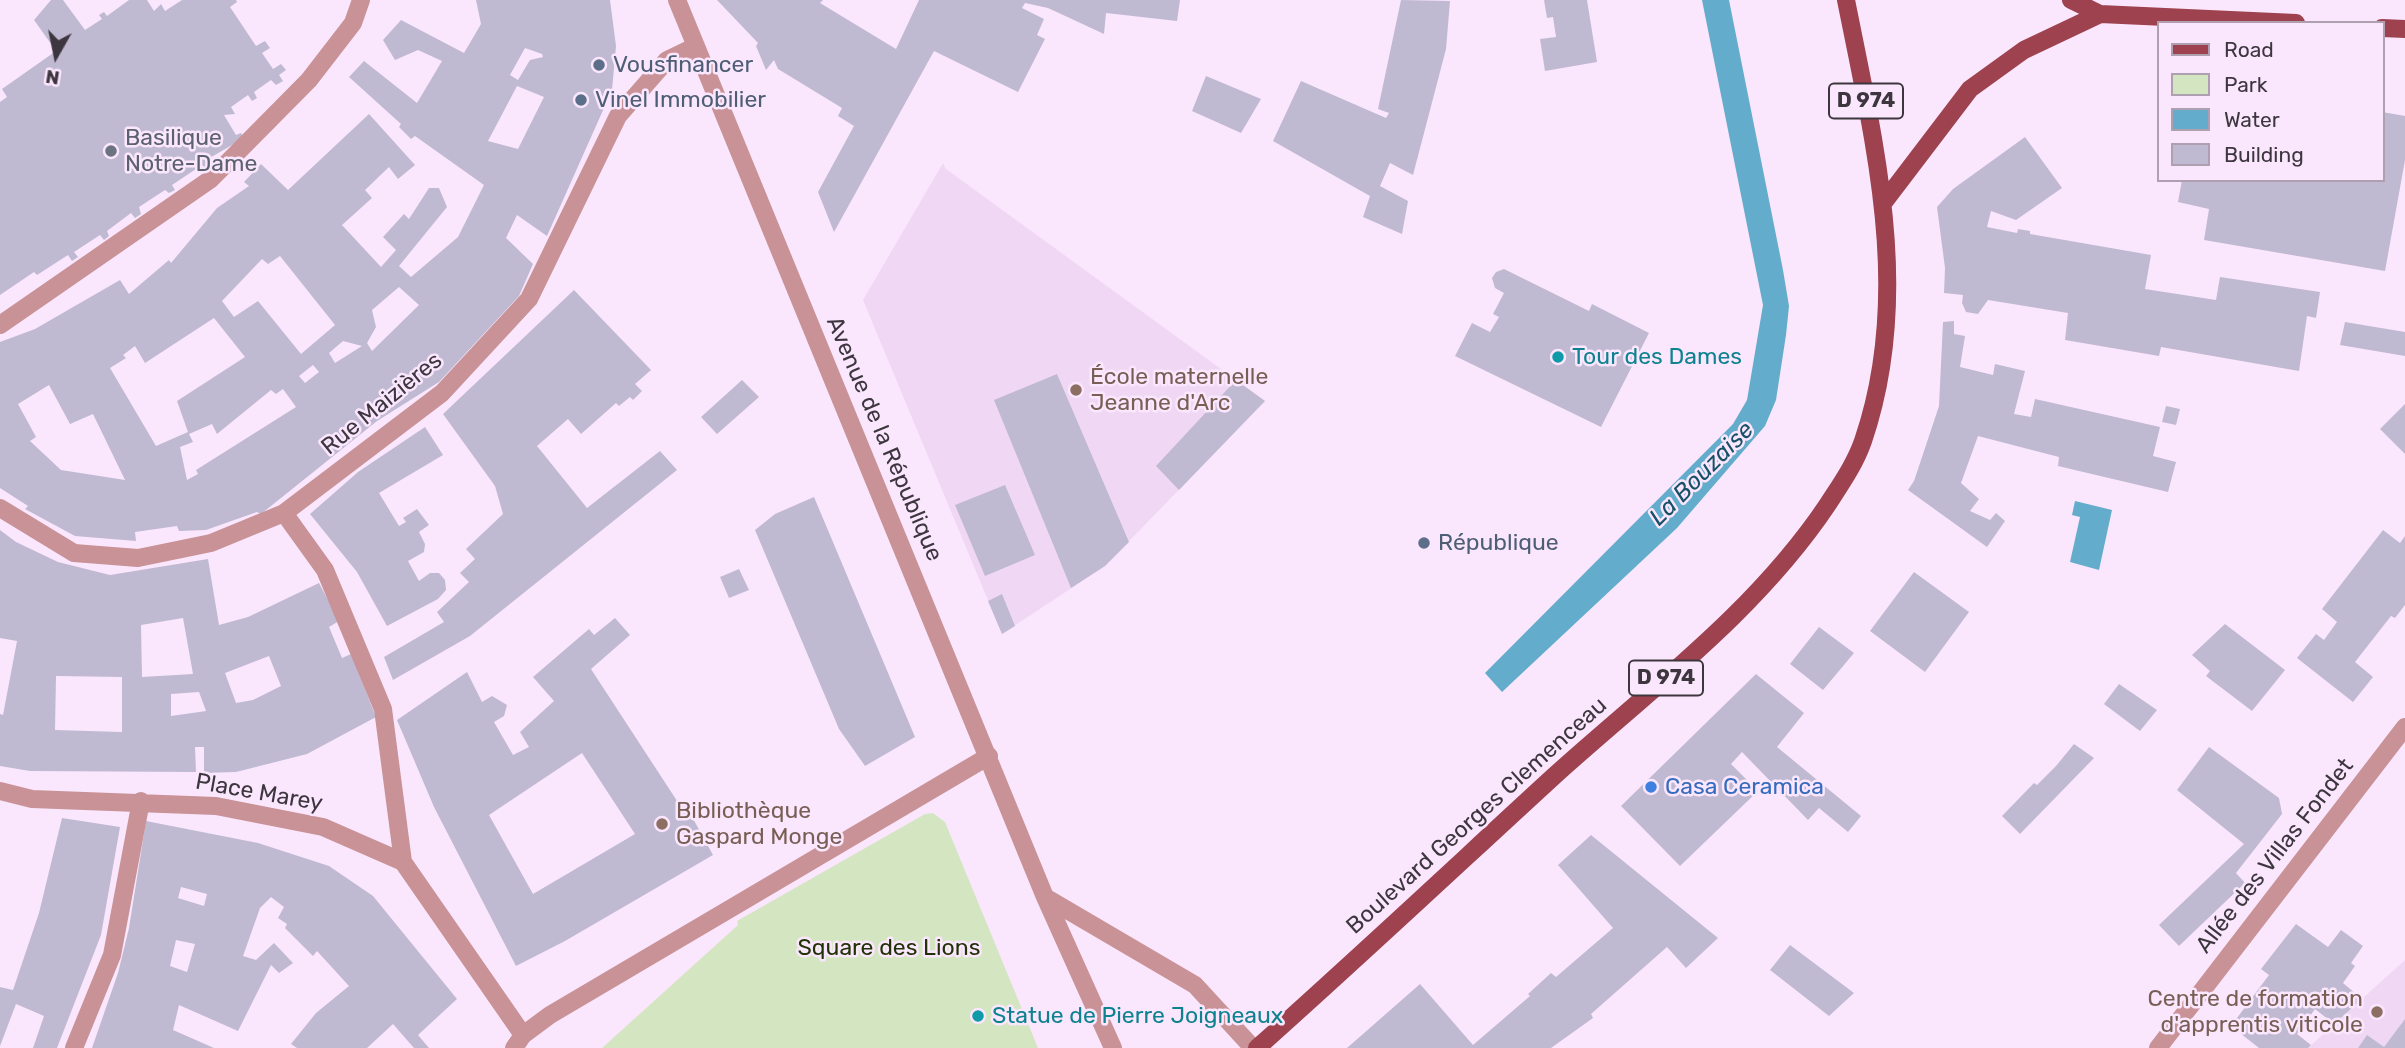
<!DOCTYPE html>
<meta charset="utf-8">
<style>
body{margin:0}
#map{position:relative;width:2405px;height:1048px;overflow:hidden;background:#fae7fd;font-family:Rubik,sans-serif}
canvas{display:block}
.legend{position:absolute;left:2157px;top:21px;width:228px;height:161px;box-sizing:border-box;background:#fae7fd;border:2px solid #afa0b1;margin:0;padding:9px 12px;list-style:none;font-size:21px;color:#3e363f}
.legend li{display:flex;align-items:center;gap:14px;height:35px}
.legend b{width:35px;border:2px solid #afa0b1}
.north{position:absolute;left:21px;top:21px;width:70px;height:70px;-webkit-text-stroke:5px #fae7fd;paint-order:stroke;rotate:189deg;font-size:19px;font-weight:700;line-height:28px;text-align:center;color:#3e363f}
.north::after{content:'';display:block;margin:auto;width:24px;height:32px;background:#3e363f;clip-path:polygon(50% 0,100% 100%,50% 72%,0 100%)}
</style>
<div id="map">
<canvas width="2405" height="1048"></canvas>
<ul class="legend">
<li><b style="height:9px;background:#9e424f"></b>Road</li>
<li><b style="height:19px;background:#d4e6c1"></b>Park</li>
<li><b style="height:19px;background:#64accb"></b>Water</li>
<li><b style="height:19px;background:#c0b9d2"></b>Building</li>
</ul>
<div class="north">N</div>
</div>
<script>
const c = document.querySelector('canvas').getContext('2d');
c.lineJoin = 'round';
function fillPath(path, color) { c.fillStyle = color; c.fill(path, 'evenodd'); }
function strokePath(path, color, width, dash) { c.strokeStyle = color; c.lineWidth = width; c.lineCap = dash ? 'butt' : 'round'; c.setLineDash(dash || []); c.stroke(path); }
function write(font, color, halo, rows, align = 'center') {
  c.font = font + ' Rubik,sans-serif'; c.lineWidth = 5; c.setLineDash([]); c.textBaseline = 'middle'; c.strokeStyle = halo; c.fillStyle = color; for (const [text, x, y, turn = 0] of rows) {
    c.save(); c.translate(x, y); c.rotate((+turn || 0) * Math.PI / 180); c.textAlign = isNaN(turn) ? turn : align; if (halo) c.strokeText(text, 0, 0); c.fillText(text, 0, 0); c.restore();
  }
}
const built = new Path2D(`
 M943,163L946,169L1265,401L1105,566L1002,634L863,300Z
 M2405,960V1048H2308L2334,1024Z`);
const green = new Path2D(`
 M933,813L945,822L1038,1048H602L738,925L737,921L925,814Z`);
const water = new Path2D(`
 M1702,0H1729L1783,270L1789,306L1786,335L1776,400L1765,426L1677,528L1502,692L1485,673L1733,424L1747,400L1763,305Z
 M2075,501L2112,510L2099,570L2070,562L2080,517L2072,515Z`);
const building = new Path2D(`
 M51,0H63L85,30L102,19L99,15L104,12L107,16L129,0H147L154,11L161,4L165,11L182,0H236L237,2L230,7L256,46L265,41L270,48L262,53L273,69L281,64L286,70L279,75L283,81L276,85L271,80L254,92L257,98L252,101L248,95L231,107L235,114L224,115L236,135L241,133L244,138L208,159L212,166L207,170L202,165L172,185L175,190L169,193L165,190L139,207L141,214L135,218L131,213L107,231L109,236L104,240L100,235L74,252L78,257L72,261L68,255L37,275L34,272L0,295V102L7,97L2,89L56,51L34,20Z
 M476,0H610L616,46L612,90L547,236L517,215L506,238L533,264L519,296L439,382L377,421L261,514L257,512L206,530L179,531L177,526L135,532L136,541L75,536L25,509L28,506L0,488V342L35,329L120,280L129,294L169,260L171,263L217,208L249,186L244,182L261,164L288,190L369,114L415,165L398,179L389,167L365,190L372,198L342,225L381,267L396,250L383,237L404,214L409,219L429,188H439L447,207L399,266L411,277L458,237L484,185L415,136L411,139L399,127L401,124L349,77L364,61L417,103L442,61L418,50L395,60L383,40L401,20L464,53L481,24ZM525,48L542,54L543,57L530,60L518,80L510,75ZM517,86L544,97L518,149L488,141ZM280,256L335,325L301,354L258,301L234,317L222,301L262,259L268,264ZM399,287L419,305L372,351L367,343L376,327L372,310ZM214,318L245,357L177,401L188,432L156,446L110,368L126,358L123,355L135,346L145,363ZM343,341L362,346L335,363L329,353ZM313,365L319,372L305,383L299,376ZM49,385L70,424L93,414L125,480L61,470L30,441L36,437L18,404ZM283,389L296,407L196,470L198,474L187,480L180,447L193,442L189,434L212,424L217,434L271,390L276,394Z
 M717,0H823L820,3L896,49L919,0H1180L1177,21L1106,13L1104,34L1048,8L1025,3L1022,8L1044,19L1037,35L1045,39L1018,92L934,51L834,232L818,192L854,126L838,116L842,108L778,69L774,60L766,70L756,46L758,43Z
 M1401,0L1450,1L1446,49L1413,175L1390,163L1380,186L1408,201L1402,234L1363,217L1370,196L1273,141L1301,81L1386,118L1389,113L1378,109Z
 M1544,0H1587L1597,62L1545,71L1540,39L1556,37L1553,17L1547,18Z
 M1206,76L1261,99L1241,133L1192,111Z
 M2382,112L2405,116V160L2385,271L2204,240L2209,209L2178,202L2182,180H2382Z
 M2025,137L2062,188L2016,220L1991,211L1987,227L2017,233L2018,229L2030,231V234L2151,255L2145,289L2216,300L2220,277L2320,292L2316,318L2307,316L2299,371L2161,347L2159,356L2065,340L2068,313L1988,300L1978,314L1966,312L1962,303L1963,295L1944,293L1945,268L1937,207L1953,189Z
 M1504,269L1589,311L1592,304L1649,333L1601,427L1455,356L1472,323L1490,332L1499,317L1493,314L1504,293L1495,288L1492,278L1496,272Z
 M574,290L651,370L635,384L642,391L633,400L630,397L619,406L616,403L581,434L568,419L537,446L587,508L660,451L677,470L470,636L393,680L384,657L444,622L437,612L469,582L460,573L475,559L466,549L503,514L495,486L443,414Z
 M1954,321V334L1965,336L1960,367L1993,375L1995,364L2025,371L2014,414L2031,417L2035,399L2160,427L2153,456L2176,462L2168,492L2058,466L2059,457L1978,436L1961,483L1979,499L1970,511L1990,520L1996,513L2005,521L1987,547L1908,490L1914,481L1939,406L1943,322Z
 M2345,322L2405,332V356L2340,345Z
 M1057,374L1129,542L1105,566L1071,588L994,400Z
 M742,380L759,397L717,434L701,417Z
 M1236,380L1265,401L1179,490L1156,466Z
 M2405,404V454L2380,429Z
 M2166,406L2180,409L2176,425L2162,422Z
 M425,427L443,455L379,493L399,526L406,522L403,518L417,509L429,525L419,532L425,544L424,552L408,561L419,581L430,573H439L445,580L446,590L438,599L387,626L357,572L310,514L358,472Z
 M1005,485L1035,555L985,576L955,505Z
 M814,497L915,737L865,766L839,729L755,530L775,514Z
 M0,530L16,542L58,562L110,575L208,559L219,625L248,617L319,583L339,621L329,627L342,658L351,654L376,717L307,754L236,772L204,773V747H195L196,772L30,771L0,766V714L3,715L17,641L0,638ZM183,618L193,674L142,677L141,625ZM269,656L281,686L253,700L236,703L225,673ZM56,676L122,677V732L55,730ZM199,692L206,711L171,716V694Z
 M2383,530L2400,543L2405,536V605L2395,618L2391,616L2355,662L2373,677L2353,702L2297,658L2316,634L2324,640L2337,622L2322,609Z
 M739,569L749,590L729,598L720,577Z
 M1914,572L1969,612L1925,672L1870,631Z
 M1002,594L1015,626L1002,634L988,601Z
 M615,618L630,635L591,669L681,807L685,804L713,855L565,941L516,966L434,807L397,720L467,672L482,702L492,696L507,705L504,716L494,722L513,755L529,747L520,732L554,701L533,677L589,629L594,635ZM582,753L635,834L533,894L489,815Z
 M2225,624L2285,670L2252,711L2206,676L2210,671L2192,655Z
 M1819,627L1854,653L1823,690L1790,664Z
 M1756,674L1804,713L1777,747L1861,816L1848,832L1819,808L1808,820L1742,752L1731,764L1758,791L1680,866L1621,806Z
 M2119,684L2157,710L2140,731L2104,704Z
 M2074,744L2094,758L2020,834L2002,816L2034,783L2037,785L2056,766Z
 M2209,747L2279,798L2282,814L2236,873L2245,883L2179,946L2159,925L2244,844L2177,790Z
 M62,818L120,827L101,935L57,1048H33L44,1016L16,1004L0,1046V987L13,990L39,913Z
 M146,821L258,843L329,866L373,896L457,999L418,1035L429,1048H414L393,1024L367,1048H297L291,1044L316,1013L349,986L317,951L313,956L285,928L287,924L278,918L284,907L271,897L260,908L243,956L256,960L274,943L293,963L279,973L271,965L238,1031L179,1005L173,1030L214,1048H92L118,973L129,928ZM181,887L207,894L204,906L178,898ZM176,940L195,944L187,972L170,966Z
 M1591,835L1718,938L1686,968L1667,947L1591,1014L1593,1018L1551,1048H1347L1420,984L1473,1045L1530,996L1528,994L1551,973L1556,977L1613,928L1558,865Z
 M2296,924L2328,947L2341,930L2363,946L2351,963L2355,966L2343,983L2362,999L2334,1024L2315,1009L2297,1034L2311,1045L2308,1048H2259L2231,1026L2269,975L2261,969Z
 M1790,945L1854,993L1829,1016L1770,970Z
 M2405,1019V1048H2358L2367,1035L2384,1047Z`);
const minor = new Path2D(`
 M677,0L1045,897L1113,1048
 M0,325L211,179L309,80L353,23L361,0
 M0,508L74,553L138,558L211,543L284,513L442,393L529,299L618,116L667,60L696,46
 M284,513L325,570L383,709L403,862
 M0,791L32,799L216,806L323,827L403,862L523,1035
 M1045,897L1195,985L1253,1048
 M74,1048L112,955L141,801
 M514,1048L523,1035L550,1015L989,756
 M2158,1048L2405,727`);
const major = new Path2D(`
 M2071,0L2100,14L2296,23
 M2382,28L2405,29
 M1884,202L1970,89L2024,50L2100,14
 M1257,1048C1357,959 1455,867 1553,777C1648,691 1756,612 1828,504C1841,484 1855,464 1863,441C1913,295 1875,146 1846,0`);
const markers = [
 [599,65,7,"#5c6f8a"],
 [581,100,7,"#5c6f8a"],
 [111,151,7,"#6b7280"],
 [1558,357,7,"#0f9aa8"],
 [1076,390,7,"#8d6e63"],
 [1424,543,7,"#5c6f8a"],
 [1651,787,7,"#3f7fe0"],
 [662,824,7,"#8d6e63"],
 [2377,1012,7,"#8d6e63"],
 [978,1016,7,"#0f9aa8"]
];
const shields = [
 [1866,101,74],
 [1666,678,74]
];
const shieldNames = [
 ["D 974",1866,101],
 ["D 974",1666,678]
];
const serviceNames = [
 ["Vousfinancer",613,65],
 ["Vinel Immobilier",595,100],
 ["République",1438,543]
];
const worshipNames = [
 ["Basilique",125,138],
 ["Notre-Dame",125,164]
];
const cultureNames = [
 ["Tour des Dames",1572,357],
 ["Statue de Pierre Joigneaux",992,1016]
];
const educationNames = [
 ["École maternelle",1090,377],
 ["Jeanne d'Arc",1090,403],
 ["Bibliothèque",676,811],
 ["Gaspard Monge",676,837],
 ["Centre de formation",2363,999,"right"],
 ["d'apprentis viticole",2363,1025,"right"]
];
const streetNames = [
 ["Rue Maizières",382,404,-39],
 ["Avenue de la République",884,439,67],
 ["Place Marey",259,793,10],
 ["Boulevard Georges Clemenceau",1477,816,-42],
 ["Allée des Villas Fondet",2275,856,-52]
];
const shopNames = [
 ["Casa Ceramica",1665,787]
];
const parkNames = [
 ["Square des Lions",889,948]
];
const waterNames = [
 ["La Bouzaise",1702,474,-45]
];
fillPath(built, '#f0d8f4');
fillPath(green, '#d4e6c1');
fillPath(water, '#64accb');
fillPath(building, '#c0b9d2');
strokePath(minor, '#c89297', 18);
strokePath(major, '#9e424f', 18);
for (const [x, y, r, color] of markers) { const dot = new Path2D(); dot.arc(x, y, r, 0, 2 * Math.PI); c.fillStyle = color; c.fill(dot); strokePath(dot, '#fae7fd', 2.5); }
for (const [x, y, w] of shields) { const box = new Path2D(); box.roundRect(x - w / 2, y - 17.5, w, 35, 5); c.fillStyle = '#fae7fd'; c.fill(box); strokePath(box, '#3e363f', 2); }
write('bold 21px', '#3e363f', null, shieldNames);
write('23px', '#4e5e75', '#fae7fd', serviceNames, 'left');
write('23px', '#5b616d', '#fae7fd', worshipNames, 'left');
write('23px', '#0d838f', '#fae7fd', cultureNames, 'left');
write('23px', '#785e54', '#fae7fd', educationNames, 'left');
write('23px', '#3e363f', '#fae7fd', streetNames);
write('23px', '#366cbe', '#fae7fd', shopNames, 'left');
write('23px', '#213206', '#fae7fd', parkNames);
write('italic 24px', '#175168', '#fae7fd', waterNames);
</script>
